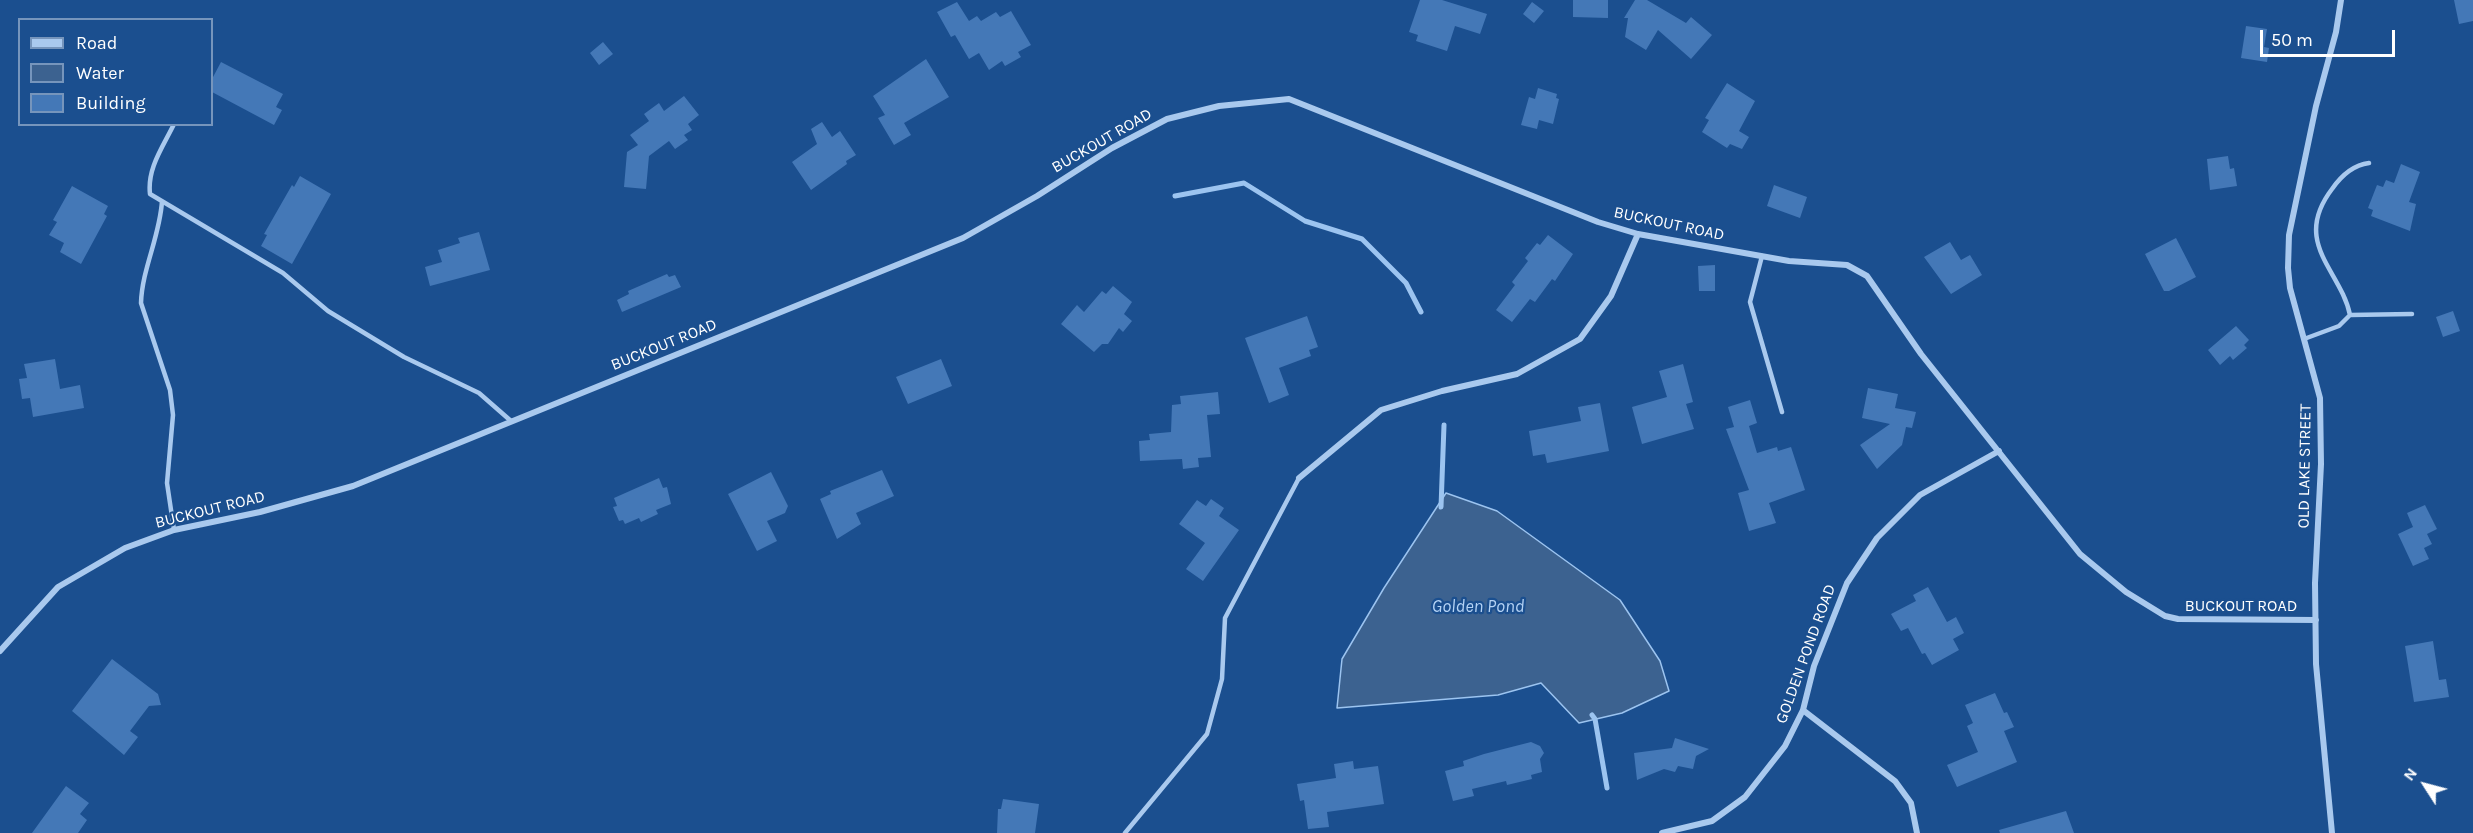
<!DOCTYPE html>
<style>
body{margin:0}
#map{position:relative;width:2473px;height:833px;overflow:hidden;background:#1b4f8f;font-family:Karla,sans-serif}
canvas{display:block}
.legend{position:absolute;left:18px;top:18px;width:195px;height:108px;box-sizing:border-box;background:#1b4f8f;border:2px solid #7695bc;margin:0;padding:8px 10px;list-style:none;font-size:18px;color:#fff}
.legend li{display:flex;align-items:center;gap:12px;height:30px}
.legend b{width:30px;border:2px solid #7695bc}
.north{position:absolute;left:2395px;top:755px;width:60px;height:60px;-webkit-text-stroke:4px #1b4f8f;paint-order:stroke;rotate:306deg;font-size:16px;font-weight:700;line-height:24px;text-align:center;color:#fff}
.north::after{content:'';display:block;margin:auto;width:21px;height:27px;background:#fff;clip-path:polygon(50% 0,100% 100%,50% 72%,0 100%)}
.scale{position:absolute;left:2260px;top:30px;width:135px;height:27px;box-sizing:border-box;border:3px solid #fff;border-top:0;padding-left:8px;font-size:18px;line-height:21px;white-space:nowrap;color:#fff;-webkit-text-stroke:4px #1b4f8f;paint-order:stroke}
</style>
<div id="map">
<canvas width="2473" height="833"></canvas>
<ul class="legend">
<li><b style="height:8px;background:#a9c9ee"></b>Road</li>
<li><b style="height:16px;background:#3c6290"></b>Water</li>
<li><b style="height:16px;background:#4478b7"></b>Building</li>
</ul>
<div class="north">N</div>
<div class="scale">50 m</div>
</div>
<script>
const c = document.querySelector('canvas').getContext('2d');
c.lineJoin = 'round';
function fillPath(path, color) { c.fillStyle = color; c.fill(path, 'evenodd'); }
function strokePath(path, color, width, dash) { c.strokeStyle = color; c.lineWidth = width; c.lineCap = dash ? 'butt' : 'round'; c.setLineDash(dash || []); c.stroke(path); }
function write(font, color, halo, rows, align = 'center') {
  c.font = font + ' Karla,sans-serif'; c.lineWidth = 4.5; c.setLineDash([]); c.textBaseline = 'middle'; c.strokeStyle = halo; c.fillStyle = color; for (const [text, x, y, turn = 0] of rows) {
    c.save(); c.translate(x, y); c.rotate((+turn || 0) * Math.PI / 180); c.textAlign = isNaN(turn) ? turn : align; if (halo) c.strokeText(text, 0, 0); c.fillText(text, 0, 0); c.restore();
  }
}
const water = new Path2D(`
 M1446,493L1497,511L1620,600L1660,661L1669,691L1622,713L1579,723L1541,683L1498,695L1337,708L1342,659L1384,588Z`);
const stream = new Path2D(`
 M1175,196L1244,183L1305,221L1362,239L1406,283L1421,312
 M1441,507L1444,425
 M1592,715L1595,719L1607,788`);
const building = new Path2D(`
 M1420,0H1442L1487,14L1480,34L1455,26L1447,51L1416,41L1418,35L1409,32Z
 M1573,0H1608V18L1573,17Z
 M1635,0H1647L1686,23L1691,17L1712,35L1691,59L1658,30L1646,50L1625,37L1628,18H1624Z
 M2454,0H2473V21L2459,24Z
 M957,2L969,21L977,16L981,21L996,12L1000,17L1011,11L1031,45L1018,52L1021,57L1005,66L1002,61L989,70L979,53L969,59L955,35L951,37L937,12Z
 M1532,2L1544,11L1534,23L1523,14Z
 M2246,26L2267,29L2264,47L2269,48L2267,62L2241,58Z
 M603,42L613,54L599,65L590,53Z
 M926,59L949,97L904,123L911,135L894,145L878,118L885,115L873,96Z
 M221,62L283,94L276,107L282,110L274,125L212,92V79Z
 M1727,83L1755,101L1739,131L1749,137L1742,149L1730,144L1727,148L1702,132L1709,120L1705,118Z
 M1538,88L1557,94L1556,98L1559,99L1553,124L1539,120L1537,129L1521,125L1529,97L1535,99Z
 M684,96L699,115L688,124L692,130L684,135L688,140L675,149L669,141L649,156L646,189L624,187L627,152L638,145L630,135L649,121L644,114L659,103L664,111Z
 M822,122L832,137L840,131L856,155L846,161L847,164L811,190L792,162L817,144L811,129Z
 M2228,156L2230,169L2234,168L2237,186L2210,190L2207,159Z
 M2401,164L2420,172L2409,202L2416,204L2410,231L2371,216L2373,210L2368,208L2377,185L2383,187L2386,180L2394,183Z
 M300,176L331,194L292,264L261,246L267,235L264,234L292,185L294,187Z
 M1774,185L1807,197L1800,218L1767,206Z
 M72,186L108,206L104,214L107,216L81,264L60,252L64,243L49,235L57,222L53,220Z
 M479,232L490,270L430,286L425,267L442,262L438,250L460,243L458,238Z
 M1548,235L1573,254L1555,281L1552,279L1535,302L1530,299L1512,322L1496,310L1515,285L1512,282L1528,261L1525,258L1537,243L1540,245Z
 M2176,238L2196,277L2169,291H2164L2145,254Z
 M1950,242L1961,260L1970,255L1982,275L1951,294L1924,257Z
 M1715,265V291H1699L1698,266Z
 M667,274L669,277L675,275L681,287L622,312L617,300L629,294L628,291Z
 M1113,286L1132,302L1124,314L1132,321L1123,332L1119,328L1108,344H1102L1094,352L1061,324L1077,305L1084,312L1102,291L1106,294Z
 M2453,311L2460,331L2443,337L2436,317Z
 M1307,316L1318,347L1309,350L1311,356L1279,368L1289,395L1269,403L1245,338Z
 M2236,326L2249,340L2244,345L2247,348L2233,360L2230,356L2220,365L2208,350Z
 M55,359L60,389L80,385L84,408L33,417L30,398L22,399L19,379L27,378L24,364Z
 M941,359L952,386L908,404L896,377Z
 M1683,364L1693,402L1686,404L1694,429L1642,444L1632,407L1667,397L1659,371Z
 M1868,388L1898,394L1895,408L1916,412L1912,428L1906,427L1902,445L1877,469L1860,445L1890,424L1862,418Z
 M1218,392L1220,414L1207,415L1211,457L1198,458L1199,467L1183,469L1182,459L1140,461L1139,441L1150,440L1149,434L1171,432L1172,405L1181,404L1180,396Z
 M1750,400L1757,423L1749,426L1757,453L1777,447L1778,451L1791,447L1805,490L1769,503L1776,523L1749,531L1738,493L1749,490L1726,429L1734,427L1728,407Z
 M1600,403L1609,451L1547,463L1545,454L1533,456L1529,431L1581,421L1578,407Z
 M882,470L894,496L856,513L861,524L837,539L820,499L831,494L830,491Z
 M771,472L788,506L785,513L767,521L777,541L757,551L728,494Z
 M659,478L663,488L667,487L671,504L656,510L658,514L641,522L639,518L625,524L623,520L619,521L613,507L617,506L614,498Z
 M1211,499L1224,508L1219,516L1239,530L1203,581L1186,569L1205,543L1179,524L1197,500L1206,506Z
 M2425,505L2437,529L2427,534L2432,544L2424,548L2429,559L2413,566L2398,534L2413,527L2407,513Z
 M1928,587L1947,622L1956,617L1964,633L1953,639L1959,650L1932,665L1925,653L1922,654L1908,628L1901,631L1891,614L1916,601L1913,595Z
 M2433,641L2439,680L2446,679L2449,697L2414,702L2405,646Z
 M112,659L158,694L161,705L149,706L130,731L138,737L124,755L72,711Z
 M1995,693L2004,713L2007,712L2014,727L2004,731L2017,762L1957,787L1947,765L1978,752L1967,726L1973,723L1965,705Z
 M1675,738L1709,749L1696,756L1693,769L1678,766L1675,772L1664,769L1637,780L1634,753L1672,748Z
 M1531,742L1540,746L1544,753L1540,759L1542,772L1531,775L1532,779L1507,785L1506,781L1472,789L1474,796L1453,801L1445,771L1464,766L1463,761L1484,754Z
 M1353,761L1354,769L1378,766L1384,804L1327,812L1329,827L1308,829L1304,800L1300,801L1297,784L1336,778L1334,764Z
 M66,786L89,803L80,814L87,820L78,833H32Z
 M1003,799L1039,804L1035,833H997L998,809H1001Z
 M2066,811L2074,833H2000L1999,830Z`);
const service = new Path2D(`
 M174,124C163,147 147,168 150,194L283,273L328,311L404,357L479,393L511,421
 M162,201C160,236 142,269 141,303L170,390L173,415L167,483L174,530
 M1762,256L1750,302L1782,412
 M2350,315L2412,314
 M2304,339L2339,326L2350,315C2341,270 2291,243 2332,189C2341,176 2354,165 2369,163
 M1125,833L1207,734L1222,679L1225,618L1299,478`);
const minor = new Path2D(`
 M1299,478L1381,410L1442,391L1517,374L1580,339L1611,296L1638,234
 M0,651L58,587L125,548L174,530L260,512L353,486L963,238L1037,196L1112,148L1167,119L1219,106L1289,99L1598,222L1638,234L1789,261L1847,265L1867,276L1921,354L2080,554L2126,592L2165,616L2178,619L2316,620
 M1803,710L1895,781L1911,803L1917,833
 M1662,833L1712,821L1745,797L1785,746L1803,710L1814,666L1847,583L1877,538L1920,495L1999,451
 M2332,833L2316,664L2315,583L2321,464L2320,398L2290,288L2288,268L2289,235L2316,106L2336,32L2341,0`);
const streetNames = [
 ["BUCKOUT ROAD",1102,141,-30],
 ["BUCKOUT ROAD",1669,224,12],
 ["BUCKOUT ROAD",664,345,-22],
 ["OLD LAKE STREET",2305,466,-89],
 ["BUCKOUT ROAD",210,510,-14],
 ["BUCKOUT ROAD",2241,606],
 ["GOLDEN POND ROAD",1806,654,-70]
];
const waterNames = [
 ["Golden Pond",1478,607]
];
fillPath(water, '#3c6290');
strokePath(water, '#9cc4f0', 1.5);
strokePath(stream, '#9cc4f0', 5);
fillPath(building, '#4478b7');
strokePath(service, '#a9c9ee', 4.5);
strokePath(minor, '#a9c9ee', 6);
write('16px', '#fff', '#1b4f8f', streetNames);
write('italic 18px', '#b5d3f5', '#1b4f8f', waterNames);
</script>
